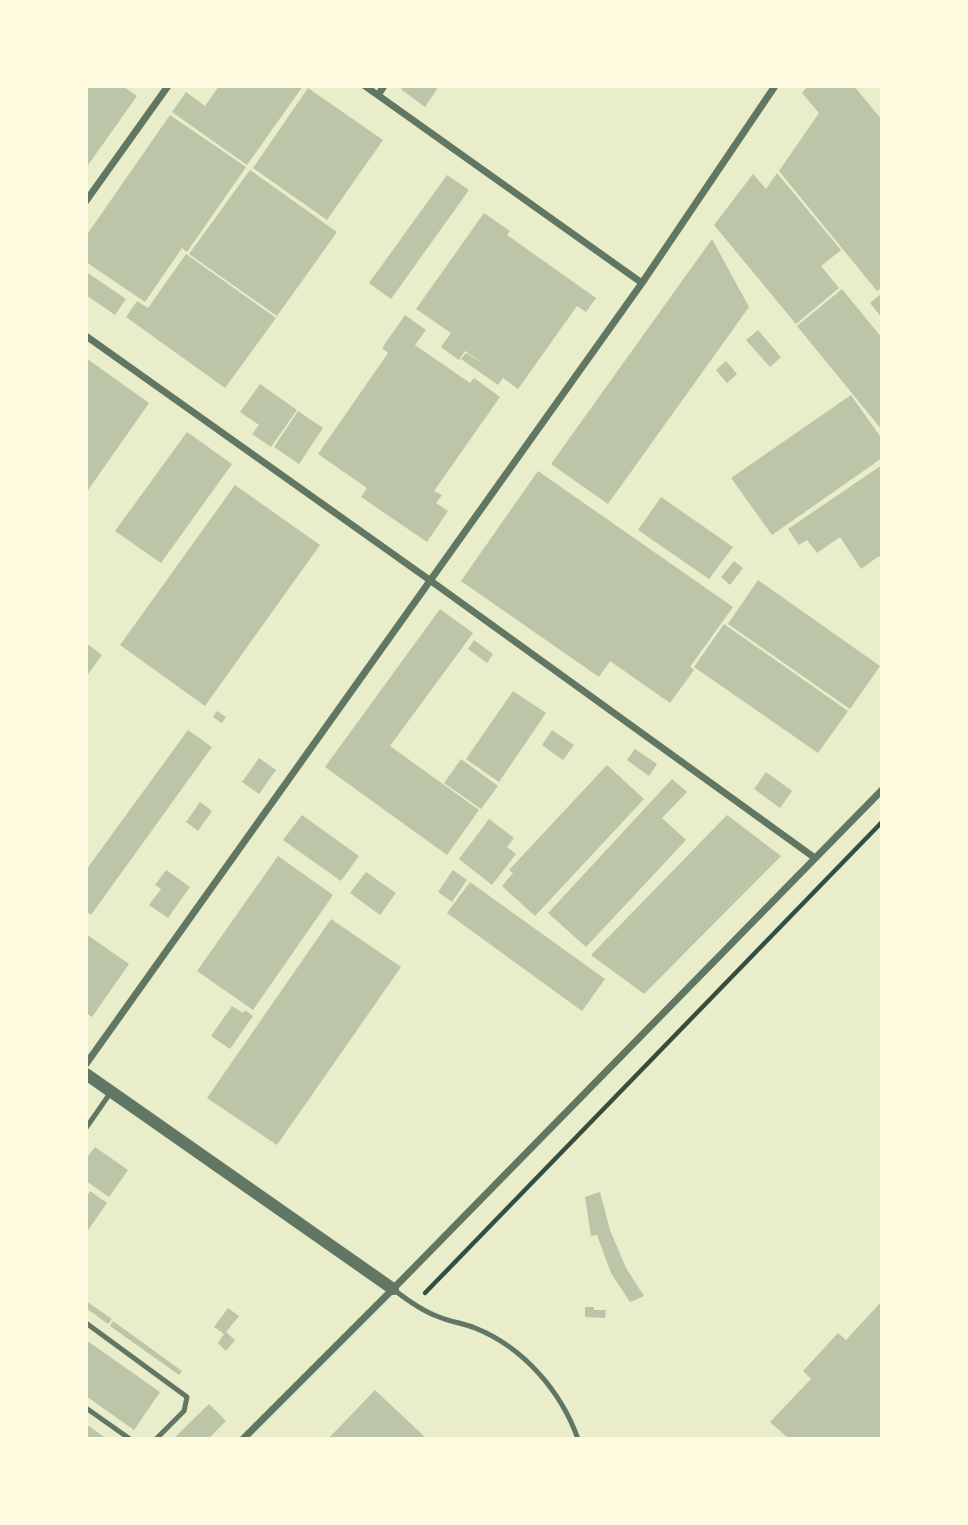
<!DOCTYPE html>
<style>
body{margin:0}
#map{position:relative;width:968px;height:1525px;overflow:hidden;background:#e9edc9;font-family:"Golos Text",sans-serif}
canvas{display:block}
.frame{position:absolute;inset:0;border:88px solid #fefae0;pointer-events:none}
</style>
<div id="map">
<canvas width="968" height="1525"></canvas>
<div class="frame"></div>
</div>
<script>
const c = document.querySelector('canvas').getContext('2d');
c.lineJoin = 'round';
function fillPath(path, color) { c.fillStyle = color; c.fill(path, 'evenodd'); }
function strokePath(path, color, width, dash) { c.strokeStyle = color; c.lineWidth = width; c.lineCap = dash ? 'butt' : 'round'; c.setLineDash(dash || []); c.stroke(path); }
const building = new Path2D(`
 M86,86H123L137,96L86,168Z
 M219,86H303L247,165L172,112L186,92L205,106Z
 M401,86H439L425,107L402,90Z
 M808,86H854L882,120V287L877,291L779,171L819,113L802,93Z
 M308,88L383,140L327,220L253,168Z
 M170,115L246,167L187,252L182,248L145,302L86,262V236Z
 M250,170L337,232L277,316L189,254Z
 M777,173L841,250L821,266L839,288L796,324L714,225L753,174L766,189Z
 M447,175L469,190L391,299L369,283Z
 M484,213L510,231L507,235L596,298L586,312L577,306L518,389L503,378L498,385L461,359L466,353L487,366L465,351L459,360L441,347L451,333L416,309Z
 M712,239L749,307L608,504L551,464Z
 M186,254L276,318L225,388L126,317L137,301L148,308Z
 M88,273L126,299L115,315L86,295V277Z
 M842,289L882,338V430L797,326Z
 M882,293V318L870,303Z
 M405,315L426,330L415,345L470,383L474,378L500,397L434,491L442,495L436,503L448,511L427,542L361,497L367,488L318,454L388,353L382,348Z
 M758,330L781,357L770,367L746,340Z
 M86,358L149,403L86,493Z
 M726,361L737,374L727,383L716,370Z
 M260,384L297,410L271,447L252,434L259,425L240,412Z
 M851,395L882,439V458L772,535L731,478Z
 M298,411L323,428L299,464L274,447Z
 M187,432L232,464L161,563L115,531Z
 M882,465V561L879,556L861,569L840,537L817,553L807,540L799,545L788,529Z
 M538,471L733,607L690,667L694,670L670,703L610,661L599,677L461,581Z
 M235,485L320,545L205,706L120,645Z
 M661,497L733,547L709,579L638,530Z
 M734,561L743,568L730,585L721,577Z
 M758,580L880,666L850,709L728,624Z
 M440,609L473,633L390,746L479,810L447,855L325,767Z
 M724,624L848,711L818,753L694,667Z
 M474,640L493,654L487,663L468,649Z
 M86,643L102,655L86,677Z
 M513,691L546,713L499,782L466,759Z
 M217,711L226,717L222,723L213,717Z
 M188,730L212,747L91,915L86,911V870Z
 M552,730L574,745L563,760L542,745Z
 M635,749L657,764L649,776L627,760Z
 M259,758L276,770L259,794L242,782Z
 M461,759L498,786L481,809L444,783Z
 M607,765L644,799L535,916L502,886L513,873L509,870Z
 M766,772L792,791L780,808L754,789Z
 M672,779L687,792L662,818L686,840L586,947L548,913Z
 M200,802L212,811L198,831L186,822Z
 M302,815L359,856L341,881L283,840Z
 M727,815L781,856L644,994L591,955Z
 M489,819L514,838L507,847L516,854L492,885L459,859Z
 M278,856L333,895L253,1010L197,971Z
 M166,870L190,887L168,918L149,905L161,889L155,885Z
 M453,870L467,880L452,902L438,892Z
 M366,872L396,893L380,915L350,893Z
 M470,882L605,979L582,1011L447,913Z
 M331,919L401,967L277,1145L207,1098Z
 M86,934L129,964L92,1017L86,1013Z
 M232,1006L243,1013L245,1010L253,1016L230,1049L211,1036Z
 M95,1147L128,1170L109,1197L86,1181V1159Z
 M90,1191L107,1203L86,1233V1198Z
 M600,1192L610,1230L626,1268L644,1296L630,1302L611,1273L597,1235L591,1236L585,1197Z
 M86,1301L112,1319L108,1324L86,1308Z
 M882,1301V1439H789L770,1422L811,1379L803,1371L838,1333L846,1340Z
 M585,1307H594V1310H606L605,1318L585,1317Z
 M228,1308L239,1316L226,1332L235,1340L226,1351L218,1343L224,1334L214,1327Z
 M113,1321L182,1371L179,1375L110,1326Z
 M86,1340L160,1392L134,1430L86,1396Z
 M375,1390L427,1439H328Z
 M209,1404L226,1421L208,1439H173Z
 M86,1424L107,1439H86Z`);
const path = new Path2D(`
 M425,1293L882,822`);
const service = new Path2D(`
 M86,1128L111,1092
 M393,1289C407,1300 422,1311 439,1317C451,1322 463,1323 475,1328C523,1347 561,1391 578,1439
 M86,1323L187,1397L184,1411L156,1439
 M86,1408L130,1439`);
const minor = new Path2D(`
 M365,86L642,283
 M378,95L384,86
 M86,201L168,86
 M86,336L431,581L815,858
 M86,1064L642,283L775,86
 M243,1439L393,1289L882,790`);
const tertiary = new Path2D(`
 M86,1074L393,1289`);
fillPath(building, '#bcc5a7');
strokePath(path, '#344e41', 4.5);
strokePath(service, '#617663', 5);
strokePath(minor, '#617663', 7);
strokePath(tertiary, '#617663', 12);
</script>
